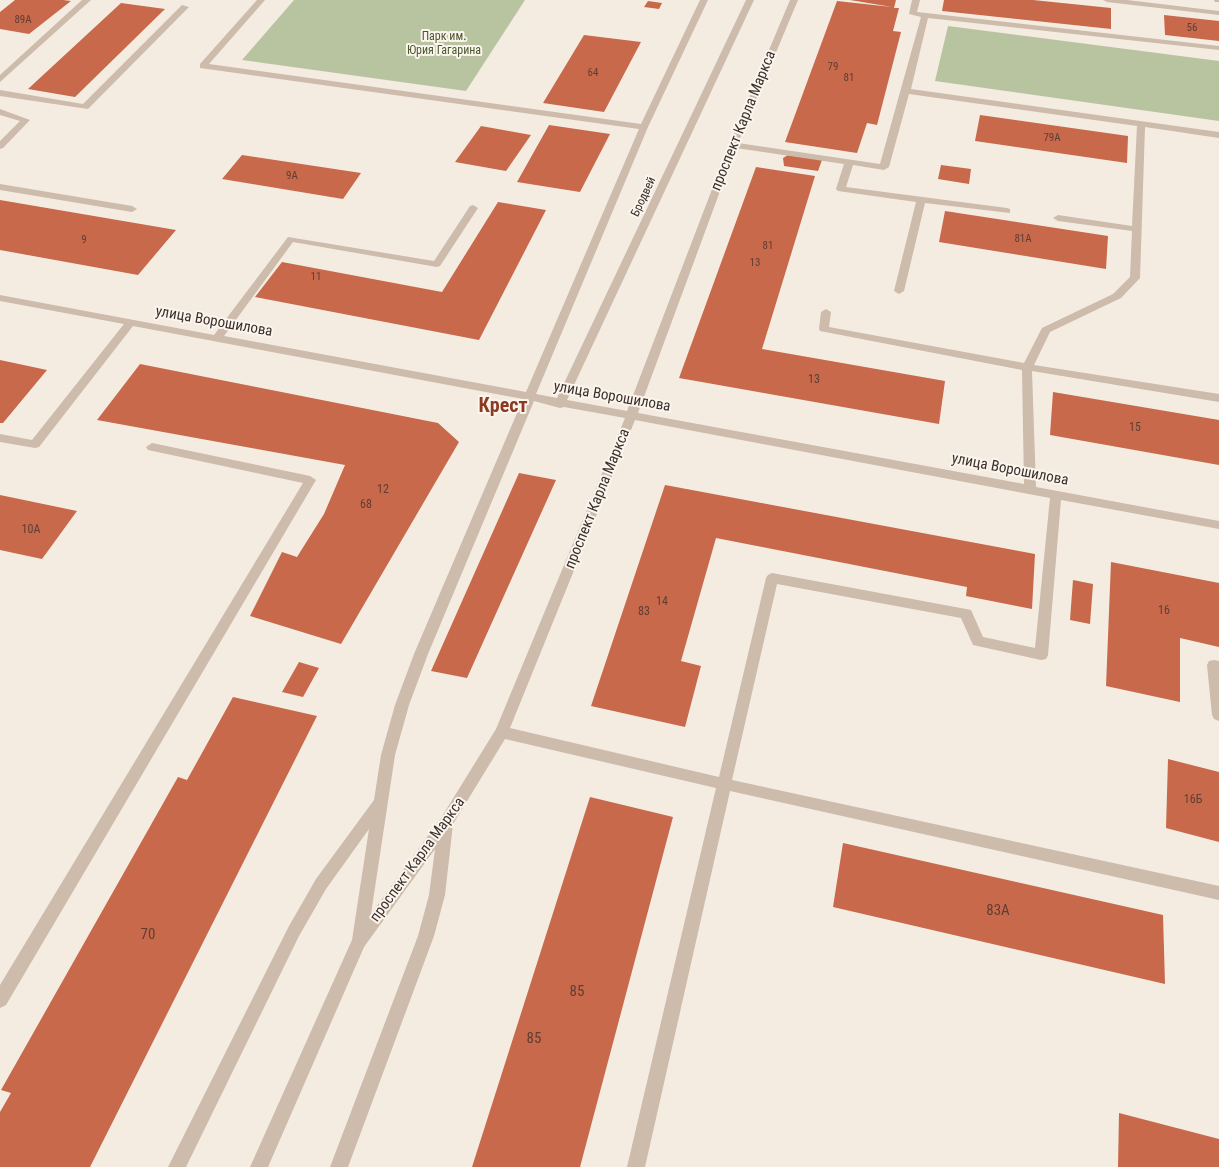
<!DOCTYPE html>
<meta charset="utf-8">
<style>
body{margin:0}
canvas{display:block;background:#f4ebe1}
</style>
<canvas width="1219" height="1167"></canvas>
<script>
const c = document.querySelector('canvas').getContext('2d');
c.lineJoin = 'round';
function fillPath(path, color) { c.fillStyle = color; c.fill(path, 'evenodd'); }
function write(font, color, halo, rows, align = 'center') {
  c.font = font + ' "Roboto Condensed",sans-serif'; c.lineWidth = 4; c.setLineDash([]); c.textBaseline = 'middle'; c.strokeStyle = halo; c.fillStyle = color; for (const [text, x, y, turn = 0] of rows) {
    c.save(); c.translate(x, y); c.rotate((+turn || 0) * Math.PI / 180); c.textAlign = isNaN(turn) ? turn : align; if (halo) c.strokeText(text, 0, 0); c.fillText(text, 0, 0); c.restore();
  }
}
const green = new Path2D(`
 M294,0H525L466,91L242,60Z
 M948,26L1219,61V121L935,81Z`);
const building = new Path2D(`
 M15,0H63L71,1L29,34L0,29V12Z
 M850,0H896L894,8H899L893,31L901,32L877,125L867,123L857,153L785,142L837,1L892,7Z
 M944,0H1033L1111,8V29L942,11Z
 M648,1L662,3L659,9L644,7Z
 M121,3L165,9L75,97L28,89Z
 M1164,15L1219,21V41L1165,35Z
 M584,35L641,42L604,112L543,103Z
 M980,115L1128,136L1127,163L975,141Z
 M549,125L610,134L580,192L517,182Z
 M481,126L531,135L506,171L455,162Z
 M242,155L361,173L343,199L222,179Z
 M788,155L822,160L818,171L784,166L783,158Z
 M941,165L971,169L969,184L938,179Z
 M756,167L815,176L762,349L945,381L939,424L679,378Z
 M0,200L176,230L138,275L0,250Z
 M498,202L546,210L479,340L255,297L282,262L442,292Z
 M945,211L1108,236L1106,269L939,242Z
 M0,360L47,370L3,423H0Z
 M140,364L438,423L459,442L341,644L250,616L282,552L297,557L324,514L345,465L97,420Z
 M1053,392L1219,420V465L1050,435Z
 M519,473L556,480L467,678L431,671Z
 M665,485L1035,554L1032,609L966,596L967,587L716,538L681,661L701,666L685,727L591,706Z
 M0,495L77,511L42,559L0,550Z
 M1111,562L1219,583V647L1180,638V702L1106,686Z
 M1073,580L1093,584L1090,624L1070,620Z
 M299,662L319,668L303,697L282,692Z
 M233,697L317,716L90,1167H0V1112L11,1093L1,1090L178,777L187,780Z
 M1168,759L1219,772V842L1166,828Z
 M590,797L673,817L580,1167H472Z
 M843,843L1163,915L1165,984L833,907Z
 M1119,1113L1219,1139V1167H1118Z`);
const minor = new Path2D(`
 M82,0H91L0,82V75Z
 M257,0H265L209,64L641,124L700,0H708L648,127L536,394L557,398L746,0H754L567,400L627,411L729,145L790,0H798L738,143L880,164L921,17L909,14L912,0H920L917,12L1219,46V50L928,18L911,89L1219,132V138L1145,127L1140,278L1121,298L1050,332L1034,365L1219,394V402L1032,371L1036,487L1219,521V529L1061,500L1048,655L1046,659L1041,660L973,645L961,618L777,584L732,780L1219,886V900L730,791L645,1167H627L716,788L505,739L453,824L445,895L434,936L348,1167H330L418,936L429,895L435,849L364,947L268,1167H250L352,940L369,829L326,889L299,936L186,1167H168L289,926L316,879L374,800L381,755L395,705L414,654L523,399L133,326L39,447L35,448L0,442V434L32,440L124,324L0,301V295L214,335L288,237L434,261L470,206L473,205L478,208L440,266L437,267L293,242L224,336L526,392L639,129L200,68V64ZM909,94L1137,126L1132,226L1058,215L1053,218L1058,221L1132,231L1130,277L1113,294L1042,328L1024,363L829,327L831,312L826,309L821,312L819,329L820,331L1022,370L1024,484L638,413L736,148L844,164L836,189L838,191L916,202L894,291L899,294L904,291L925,203L1010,213V209L1007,208L846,187L853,165L884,170L889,167ZM534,401L560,408L564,407L625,418L496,729L441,818L371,914L395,755L409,705L428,654ZM635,420L1050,498L1035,648L983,637L971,610L966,609L772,573L768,575L766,578L719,777L510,728Z
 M1103,0H1127L1219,11V15L1107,2Z
 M1214,0H1219V2H1215Z
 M182,5L189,7L88,109L0,96V90L83,104Z
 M0,109L30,120L3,148L0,149V141L20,121L0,115Z
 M0,184L132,206L137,209L132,212L0,190Z
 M152,443L310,476L316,480L6,1005L0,1008V985L303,483L148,450L146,447Z
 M1214,660L1219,661V721L1214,719L1212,715L1207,665L1209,661Z`);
const farNumbernames = [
 ["89А",23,20],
 ["56",1192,28],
 ["79",833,67],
 ["64",593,73],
 ["81",849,78],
 ["79А",1052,138],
 ["9А",292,176],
 ["81А",1023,239],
 ["9",84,240],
 ["81",768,246],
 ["13",755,263],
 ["11",316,277]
];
const farParknames = [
 ["Парк им.",444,37],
 ["Юрия Гагарина",444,51]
];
const farStreetnames = [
 ["Бродвей",644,197,-65]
];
const numberNames = [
 ["13",814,380],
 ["15",1135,428],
 ["12",383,490],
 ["68",366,505],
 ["10А",31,530],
 ["14",662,602],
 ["16",1164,611],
 ["83",644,612],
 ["16Б",1193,800]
];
const streetNames = [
 ["проспект Карла Маркса",744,121,-68],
 ["улица Ворошилова",214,322,10],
 ["улица Ворошилова",612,397,10],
 ["улица Ворошилова",1010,470,11],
 ["проспект Карла Маркса",598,499,-68],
 ["проспект Карла Маркса",418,860,-54]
];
const nearNumbernames = [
 ["83А",998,911],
 ["70",148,935],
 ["85",577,992],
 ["85",534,1039]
];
const districtNames = [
 ["Крест",503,407]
];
fillPath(green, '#b8c4a0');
fillPath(building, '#c8694b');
fillPath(minor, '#cdbbac');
write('11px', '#5e3e33', null, farNumbernames);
write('12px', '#4a5a2e', '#fbf5ee', farParknames);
write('12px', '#3b302b', '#fbf5ee', farStreetnames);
write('12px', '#5e3e33', null, numberNames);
write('15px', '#3b302b', '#fbf5ee', streetNames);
write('15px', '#5e3e33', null, nearNumbernames);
write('bold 20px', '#8c3b22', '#fbf5ee', districtNames);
</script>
